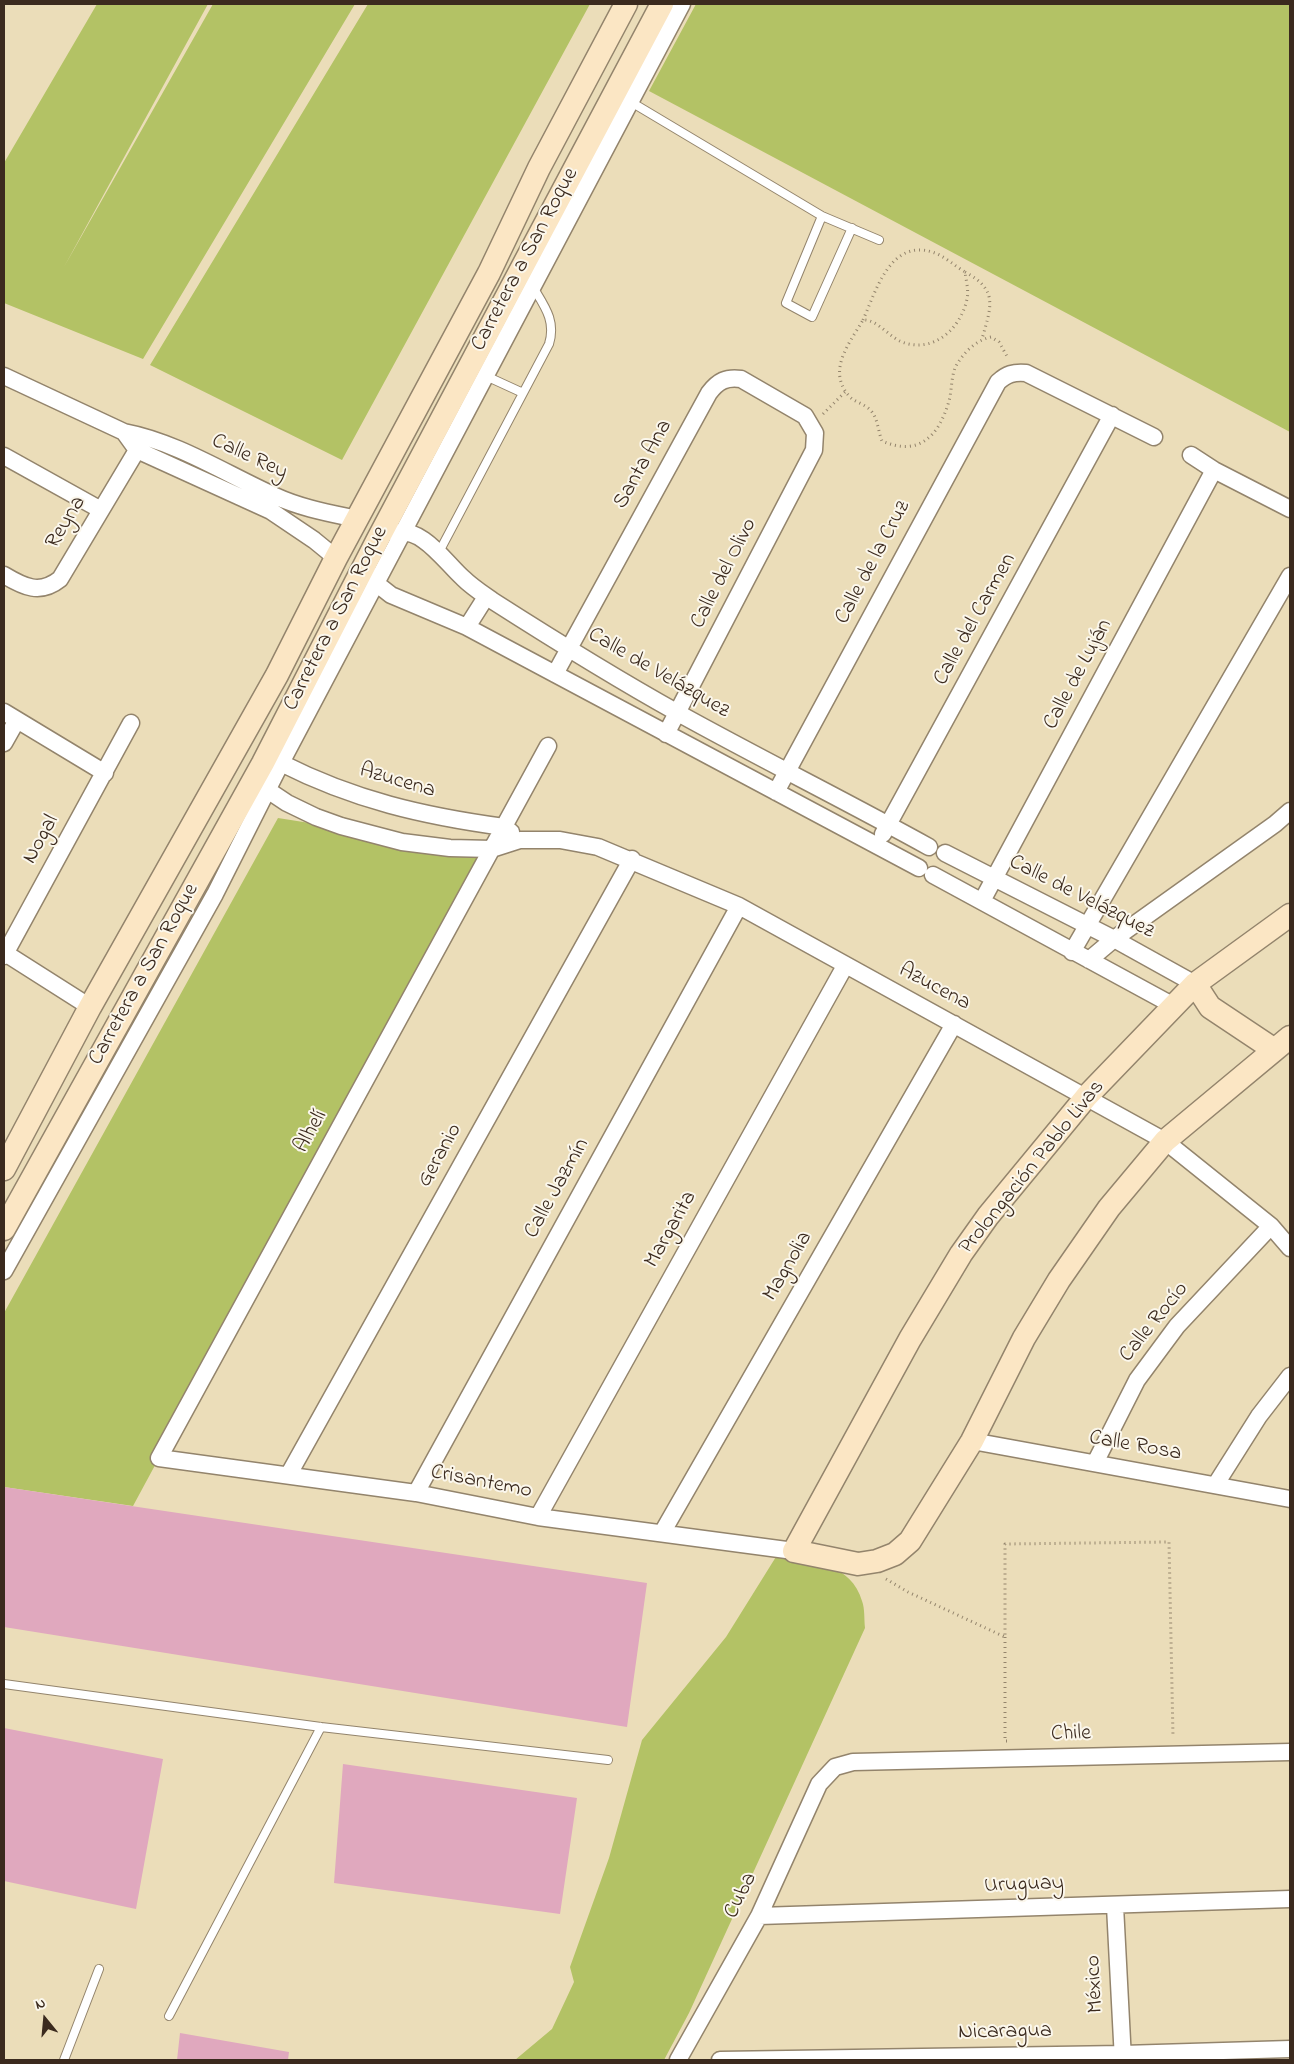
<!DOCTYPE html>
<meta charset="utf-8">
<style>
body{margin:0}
#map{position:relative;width:1294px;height:2064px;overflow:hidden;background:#ebddb9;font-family:"Indie Flower",sans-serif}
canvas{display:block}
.frame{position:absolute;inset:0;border:5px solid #3b2a1e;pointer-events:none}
.north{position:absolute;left:20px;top:1994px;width:50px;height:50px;-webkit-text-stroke:4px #fbf7ec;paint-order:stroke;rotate:343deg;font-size:14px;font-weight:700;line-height:20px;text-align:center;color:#3b2a1e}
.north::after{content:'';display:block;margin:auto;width:18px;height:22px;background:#3b2a1e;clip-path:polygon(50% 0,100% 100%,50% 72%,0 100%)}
</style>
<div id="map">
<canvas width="1294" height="2064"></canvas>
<div class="frame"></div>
<div class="north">N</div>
</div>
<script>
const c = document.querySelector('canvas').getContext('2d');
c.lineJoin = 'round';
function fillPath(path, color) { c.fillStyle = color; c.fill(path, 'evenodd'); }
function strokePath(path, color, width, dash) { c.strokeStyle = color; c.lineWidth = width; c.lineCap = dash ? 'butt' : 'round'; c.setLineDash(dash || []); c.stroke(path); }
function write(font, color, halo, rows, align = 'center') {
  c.font = font + ' "Indie Flower",sans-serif'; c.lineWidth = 4; c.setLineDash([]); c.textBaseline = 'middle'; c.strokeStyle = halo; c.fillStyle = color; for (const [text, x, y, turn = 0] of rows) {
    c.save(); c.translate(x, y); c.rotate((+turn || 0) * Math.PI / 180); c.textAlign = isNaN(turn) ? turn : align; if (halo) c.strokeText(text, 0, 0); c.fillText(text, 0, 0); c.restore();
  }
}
const green = new Path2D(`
 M97,4H208L64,267L213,4H355L143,359L4,303V163Z
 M368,4H590L342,460L150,365Z
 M696,4H1290V432L649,91Z
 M278,818L487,851L133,1506L4,1487V1313Z
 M779,1552C811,1561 852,1564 862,1601C865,1609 864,1619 865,1628L689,2013L664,2060H515L552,2029L574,1982L570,1967L609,1858L642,1740L726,1637Z`);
const building = new Path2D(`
 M4,1487L647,1583L627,1727L4,1627Z
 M4,1728L163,1759L136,1909L4,1881Z
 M343,1764L577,1798L560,1914L334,1883Z
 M180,2033L289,2052L288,2060H177Z`);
const path = new Path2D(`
 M965,272C999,290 991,307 982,339
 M863,320C876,291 890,239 932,252C943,255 955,266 965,272C966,280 969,291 967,299C961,328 934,354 902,342C889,337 877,319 863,320C849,344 826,371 850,397C856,403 866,404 872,412C878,420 878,431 882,441C919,457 939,436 949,401C952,390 951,376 956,366C963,353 976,340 991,337L999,342L1008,358
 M823,414L845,392
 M886,1579L908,1592L1005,1637V1544L1169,1542L1173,1737
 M1005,1637V1741H1008`);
const lane = new Path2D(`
 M631,102L822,216L879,240
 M822,216L786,303L812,317L852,228
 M486,376L523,393
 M438,554L549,344C556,321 545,307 533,287
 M4,1684L321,1727L608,1760
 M169,2016L321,1727
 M64,2060L99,1969`);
const street = new Path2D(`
 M4,376L124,432C177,442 226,474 275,496C301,508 329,513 357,519
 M124,432L137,450L271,511L314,540L336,558
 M1191,455L1214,470L1290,509
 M4,456L101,510
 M394,533C422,526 444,561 463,578C472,587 483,594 493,601C554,640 615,678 678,713C761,759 846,801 929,847
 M4,575C24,587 40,595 60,579L143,440
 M372,576L377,584L391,595L467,627L919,868
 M467,627L486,597
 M555,674L709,393C718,381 726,377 741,379L805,416L815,433L814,450L666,734
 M4,712L105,773
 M4,743L17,720
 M548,746L159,1458L416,1493L538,1517L794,1551
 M270,762L281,763C354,800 423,816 504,827L511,832
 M260,785L287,803L316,817L341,826L402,842L450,848L492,849L520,840H560L598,847L739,906L1165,1141L1271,1226L1290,1248
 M776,792L998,382C1007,374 1013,372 1026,373L1154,437
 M883,834L1112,415
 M945,853L1114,939L1195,984
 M933,875L1174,1006
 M982,901L1214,470
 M1072,952L1290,576
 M5,953L90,1007
 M4,956L131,723
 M1089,960L1114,939L1275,824L1290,811
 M4,1271L215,894L281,763L682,4
 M972,1441L1290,1499
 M1095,1463L1137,1380L1177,1326L1271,1226
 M289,1474L632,859
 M1216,1484L1259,1416L1290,1376
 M416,1493L739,906
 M538,1517L845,966
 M662,1533L954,1024
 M1115,1906L1123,2060
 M759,1916L1290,1899
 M678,2060L759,1916L819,1784L835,1767L853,1762L1290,1752
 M720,2060L1123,2054L1290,2049`);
const secondary = new Path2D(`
 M1290,915L1195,984L1087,1096L988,1216L961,1254L910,1339L794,1551L858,1564L877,1561L895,1554L910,1541L972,1441L1024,1338L1059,1280L1109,1208L1165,1141L1290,1037
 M1195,984L1210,1007L1273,1049
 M4,1169L90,1007L277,675L336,558L489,273L539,168L626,4
 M4,1229L263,763L378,539L662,4`);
const streetNames = [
 ["Carretera a San Roque",526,260,-62],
 ["Calle Rey",249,458,25],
 ["Santa Ana",644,465,-61],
 ["Reyna",67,523,-59],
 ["Calle de la Cruz",874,563,-62],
 ["Calle del Olivo",725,574,-63],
 ["Carretera a San Roque",337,619,-63],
 ["Calle del Carmen",976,620,-61],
 ["Calle de Velázquez",658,674,30],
 ["Calle de Luján",1079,675,-62],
 ["Azucena",397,782,16],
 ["Nogal",42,840,-61],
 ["Calle de Velázquez",1081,898,27],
 ["Carretera a San Roque",145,975,-61],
 ["Azucena",934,988,28],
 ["Alhelí",312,1132,-61],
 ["Geranio",441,1156,-61],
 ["Prolongación Pablo Livas",1033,1168,-51],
 ["Calle Jazmín",558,1189,-61],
 ["Margarita",672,1230,-61],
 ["Magnolia",789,1267,-60],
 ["Calle Rocío",1155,1323,-51],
 ["Calle Rosa",1135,1447,10],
 ["Crisantemo",481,1483,11],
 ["Chile",1071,1735,-1],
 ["Uruguay",1024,1886,-2],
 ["Cuba",742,1896,-64],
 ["México",1096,1984,-93],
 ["Nicaragua",1005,2033,-1]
];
fillPath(green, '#b3c265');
fillPath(building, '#e0a8be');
strokePath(lane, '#93846c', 10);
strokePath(street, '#93846c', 19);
strokePath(secondary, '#93846c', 25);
strokePath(path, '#93846c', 3, [1, 4]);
strokePath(lane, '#fff', 8);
strokePath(street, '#fff', 16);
strokePath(secondary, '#fbe6c4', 22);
write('22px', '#3b2a1e', '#fbf7ec', streetNames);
</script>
